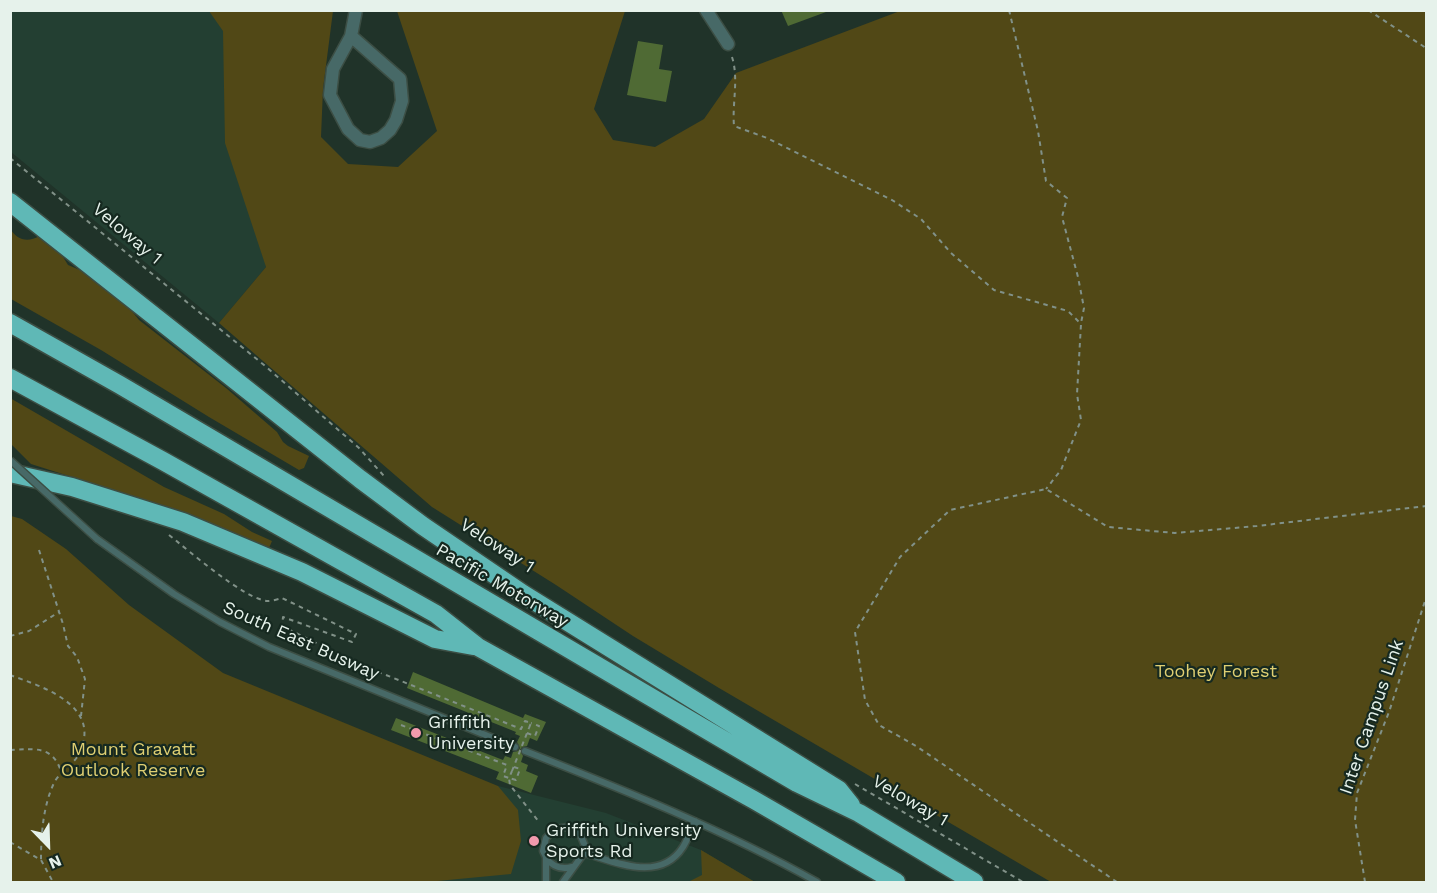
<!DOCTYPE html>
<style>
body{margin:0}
#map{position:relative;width:1437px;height:893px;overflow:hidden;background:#203329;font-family:"Work Sans",sans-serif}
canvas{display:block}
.frame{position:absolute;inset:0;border:12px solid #e6f2eb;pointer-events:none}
.north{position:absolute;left:18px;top:815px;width:60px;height:60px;-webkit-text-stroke:4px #162920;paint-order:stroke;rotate:157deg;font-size:16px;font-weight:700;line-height:24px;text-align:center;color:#e6f2eb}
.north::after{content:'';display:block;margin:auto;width:21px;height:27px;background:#e6f2eb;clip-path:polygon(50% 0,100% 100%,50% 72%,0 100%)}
</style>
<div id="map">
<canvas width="1437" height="893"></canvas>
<div class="frame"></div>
<div class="north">N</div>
</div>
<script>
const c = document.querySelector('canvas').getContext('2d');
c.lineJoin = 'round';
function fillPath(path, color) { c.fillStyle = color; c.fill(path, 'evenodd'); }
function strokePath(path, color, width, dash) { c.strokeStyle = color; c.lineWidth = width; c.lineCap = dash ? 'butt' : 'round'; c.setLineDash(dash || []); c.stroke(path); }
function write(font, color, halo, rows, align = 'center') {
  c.font = font + ' "Work Sans",sans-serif'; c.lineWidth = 4.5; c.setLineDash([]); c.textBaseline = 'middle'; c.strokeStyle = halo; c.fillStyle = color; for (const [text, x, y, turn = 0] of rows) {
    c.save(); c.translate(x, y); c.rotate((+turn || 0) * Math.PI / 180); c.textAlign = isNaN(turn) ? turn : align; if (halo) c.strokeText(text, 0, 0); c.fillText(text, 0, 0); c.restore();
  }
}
const built = new Path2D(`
 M10,11H214L226,25L266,267L219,323L11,152Z
 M498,786L606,813L701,850L755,882H87Z`);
const green = new Path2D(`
 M209,11H333L323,89L321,137L348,164L398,167L437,131L397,11H625L594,109L613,140L655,147L704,119L736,73L900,11H1426V882H1051L719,688L633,636L556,585L432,507L219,323L266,267L225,143L223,31Z
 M10,228C16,240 28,243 39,236L60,252L68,265L87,273L127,305L139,320L226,388L277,432L283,442L288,446L309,456L304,468L299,470L209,417L101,350L11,299Z
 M10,398L164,487L224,514L252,532L272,541L269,548L157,504L31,464L11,444Z
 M11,516L22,519L66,549L129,605L223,673L498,786L518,810L521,841L511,874L427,882H11Z
 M701,850L755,882H688L702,875Z`);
const building = new Path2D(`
 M781,10H825L826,12L788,26Z
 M638,41L663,45L659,69L672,71L666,102L627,95Z
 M413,672L523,718L525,714L546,722L537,741L530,738L527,746L522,747L520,750L523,756L521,762L528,765L526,771L538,776L531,793L496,779L499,772L391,730L396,718L503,760L505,756L511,758L513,752L518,751L520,748L517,742L520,736L515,734L516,732L407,688Z`);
const path = new Path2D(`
 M1009,10L1038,131L1046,181L1067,198L1062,217L1078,277L1084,308L1081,323
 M1368,10L1426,48
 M732,57C739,79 732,103 734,126L767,138L892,200L921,219L951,253L994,290L1068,311L1081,324L1077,394L1081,420L1061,470L1046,489
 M10,158L264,365L359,448L384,476
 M169,535C188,550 245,600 268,601C272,601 278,599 282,598L356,634L352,642L283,617L282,626L361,665L521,729L525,721L531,723L529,728
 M39,550L63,624L68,646L77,657L85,679L81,716
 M10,636L29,631L59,612
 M10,675C43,687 101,705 80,752C75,764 60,771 54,783C43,806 41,835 41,860
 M401,725L507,765L503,776L509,778L512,771
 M527,733L535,736L539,726L531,723
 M10,750C34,749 52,745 61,771
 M514,767L520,769L516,780L509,778L510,785L539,822
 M855,784L1023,882
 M10,842L41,860L53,882
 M1117,882L916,746L879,725L865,700L855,632L900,557L950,510L1046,489L1108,527L1175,533L1257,526L1426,506
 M1365,882L1355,820L1357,793L1389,712L1426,598`);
const service = new Path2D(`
 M97,539L174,594L220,622L269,647L515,747
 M525,751C624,790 724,830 817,882
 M584,853C616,862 660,883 683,847C688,839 691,830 695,821
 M546,858C553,867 561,870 572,867
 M546,882V857L543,851L546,838L555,829L568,827L580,834L585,846L584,853L563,882`);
const minor = new Path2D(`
 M706,10L728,44
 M351,36L400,79L402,101L396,120L390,130L381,138L370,142L360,140L348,129L330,95L333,69L351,36L356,10`);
const motorway = new Path2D(`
 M10,202L360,479L423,526L523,594L839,790L851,805
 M10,323L120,385L797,783L859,813L974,882
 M10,378L163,461L436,614L478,647L754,800L896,882
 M10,473L72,487L183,522L302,572L435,639L473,646`);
const pathBridge = new Path2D(`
 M512,771L529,728`);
const serviceBridge = new Path2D(`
 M10,460L97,539`);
const markers = [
 [416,733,6,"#f29aad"],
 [534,841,6,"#f29aad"]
];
const streetNames = [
 ["Veloway 1",127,234,40],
 ["Veloway 1",497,546,33],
 ["Pacific Motorway",502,586,30],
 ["South East Busway",301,641,24],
 ["Inter Campus Link",1372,717,-71],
 ["Veloway 1",910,801,30]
];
const parkNames = [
 ["Toohey Forest",1216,672],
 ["Mount Gravatt",133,750],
 ["Outlook Reserve",133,771]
];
const poiNames = [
 ["Griffith",428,723],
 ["University",428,744],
 ["Griffith University",546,831],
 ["Sports Rd",546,852]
];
fillPath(built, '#233f32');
fillPath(green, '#514816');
fillPath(building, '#4f6a34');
strokePath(service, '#3c4e44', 9);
strokePath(minor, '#3c4e44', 15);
strokePath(motorway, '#3c4e44', 21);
strokePath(path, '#819188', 2, [4.5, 4.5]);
strokePath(service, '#476967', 6);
strokePath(minor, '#476967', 12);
strokePath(motorway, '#5fb8b6', 18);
strokePath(serviceBridge, '#3c4e44', 9, []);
strokePath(pathBridge, '#819188', 2, [4.5, 4.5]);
strokePath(serviceBridge, '#476967', 6);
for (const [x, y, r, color] of markers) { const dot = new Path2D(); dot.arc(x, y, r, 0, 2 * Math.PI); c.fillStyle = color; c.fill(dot); strokePath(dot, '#162920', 2); }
write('18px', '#e6f2eb', '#162920', streetNames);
write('18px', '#dfcf72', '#162920', parkNames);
write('18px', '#e6f2eb', '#162920', poiNames, 'left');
</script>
